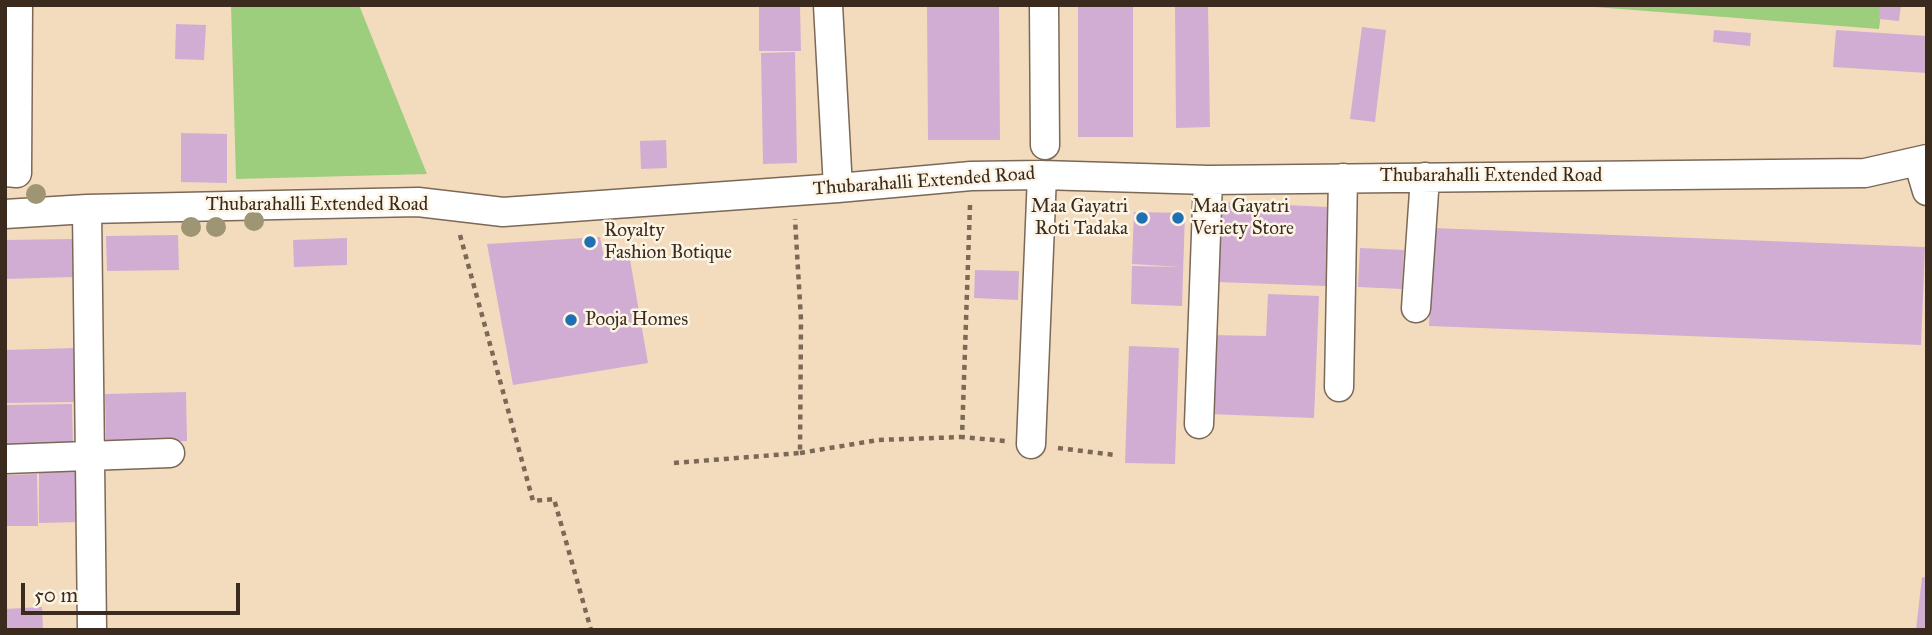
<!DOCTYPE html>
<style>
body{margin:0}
#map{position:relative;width:1932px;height:635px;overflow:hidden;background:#f3dcbd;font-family:"IM FELL Great Primer",serif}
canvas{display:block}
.frame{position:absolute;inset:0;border:7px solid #3b2a1e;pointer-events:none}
.scale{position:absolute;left:21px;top:583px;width:219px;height:32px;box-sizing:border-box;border:4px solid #3b2a1e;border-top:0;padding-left:9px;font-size:21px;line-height:24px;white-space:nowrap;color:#3b2a1e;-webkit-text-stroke:5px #fcf5e5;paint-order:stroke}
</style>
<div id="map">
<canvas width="1932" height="635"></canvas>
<div class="frame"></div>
<div class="scale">50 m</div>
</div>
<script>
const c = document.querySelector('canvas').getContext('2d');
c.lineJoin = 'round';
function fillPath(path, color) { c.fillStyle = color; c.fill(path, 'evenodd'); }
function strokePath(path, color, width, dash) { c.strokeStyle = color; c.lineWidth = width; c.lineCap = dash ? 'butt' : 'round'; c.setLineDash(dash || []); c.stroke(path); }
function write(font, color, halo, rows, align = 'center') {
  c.font = font + ' "IM FELL Great Primer",serif'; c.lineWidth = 5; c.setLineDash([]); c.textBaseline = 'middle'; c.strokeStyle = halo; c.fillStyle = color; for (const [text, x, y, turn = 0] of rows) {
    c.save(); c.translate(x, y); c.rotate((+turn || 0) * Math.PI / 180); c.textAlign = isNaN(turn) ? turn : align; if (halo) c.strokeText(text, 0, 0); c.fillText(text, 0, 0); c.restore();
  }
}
const green = new Path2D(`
 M231,5H359L427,174L236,179Z
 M1569,5H1882L1879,29Z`);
const building = new Path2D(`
 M759,5H800L801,51H759Z
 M927,5H999L1000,140H928Z
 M1078,5H1133V137H1078Z
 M1175,5H1208L1210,127L1176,128Z
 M1880,5H1901L1899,21L1879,19Z
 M176,24L206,25L204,60L175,59Z
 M1362,27L1386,30L1375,122L1350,119Z
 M1714,30L1751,33L1750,46L1713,42Z
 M1836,30L1927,36V73L1833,67Z
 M795,52L797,163L763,164L761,53Z
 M181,133L227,134V183L181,182Z
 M666,140L667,168L641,169L640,141Z
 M1220,202L1329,207L1326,286L1217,282Z
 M1134,212L1185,213L1182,306L1131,304L1132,266L1181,267L1132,264Z
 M1433,228L1925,247L1921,345L1429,326Z
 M178,235L179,270L107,271L106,236Z
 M600,237L604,258L629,254L648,363L513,385L487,244Z
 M347,238V265L294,267L293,240Z
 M72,239L73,277L5,279V240Z
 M1360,248L1404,250L1402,289L1358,287Z
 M975,270L1019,271L1018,300L974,298Z
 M1268,294L1319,296L1314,418L1207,414L1209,335L1266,336Z
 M1129,346L1179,348L1175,464L1125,463Z
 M76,348L77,402L5,403V350Z
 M186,392L187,441L106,443L105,394Z
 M72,404L73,447L5,448V405Z
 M80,471L81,522L39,523V472Z
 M37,474L38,526H5V475Z
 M1922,577L1927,578V630H1916Z
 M42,607L43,630H5V609Z`);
const path = new Path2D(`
 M970,205L962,437L1005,441
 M460,235L533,501L554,499L591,630
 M1058,448L1115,455
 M800,453L878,440L962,437
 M674,463L800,453L801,320L795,219`);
const minor = new Path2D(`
 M828,5L838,188
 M1044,5L1045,145
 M1918,161L1927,191
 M5,172L17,173L18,5
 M87,209L92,630
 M5,214L87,209L418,202L503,212L838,188L971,176L1042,175L1208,180L1865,173L1927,159
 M1416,308L1425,177
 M1339,387L1343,178
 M1199,424L1208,180
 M1031,444L1042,175
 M5,459L170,453`);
const trees = [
 [36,194],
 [254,221],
 [191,227],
 [216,227]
];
const markers = [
 [1142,218,7,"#1f6fb2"],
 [1178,218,7,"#1f6fb2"],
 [590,242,7,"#1f6fb2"],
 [571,320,7,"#1f6fb2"]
];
const streetNames = [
 ["Thubarahalli Extended Road",1491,176],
 ["Thubarahalli Extended Road",924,182,-4],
 ["Thubarahalli Extended Road",317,205]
];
const poiNames = [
 ["Maa Gayatri",1128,207,"right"],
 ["Roti Tadaka",1128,229,"right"],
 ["Maa Gayatri",1192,207],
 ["Veriety Store",1192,229],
 ["Royalty",604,231],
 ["Fashion Botique",604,253],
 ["Pooja Homes",585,320]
];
fillPath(green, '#9dce7d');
fillPath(building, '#d1add3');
strokePath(minor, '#7b6856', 31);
strokePath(path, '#7b6856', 4.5, [5, 5]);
strokePath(minor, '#fff', 28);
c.fillStyle = '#9e9575';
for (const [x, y] of trees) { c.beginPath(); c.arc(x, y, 10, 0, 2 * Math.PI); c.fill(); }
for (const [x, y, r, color] of markers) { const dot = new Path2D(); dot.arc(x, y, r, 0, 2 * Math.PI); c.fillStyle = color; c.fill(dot); strokePath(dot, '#fcf5e5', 2.5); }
write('19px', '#3b2a1e', '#fcf5e5', streetNames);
write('19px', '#3b2a1e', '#fcf5e5', poiNames, 'left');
</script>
